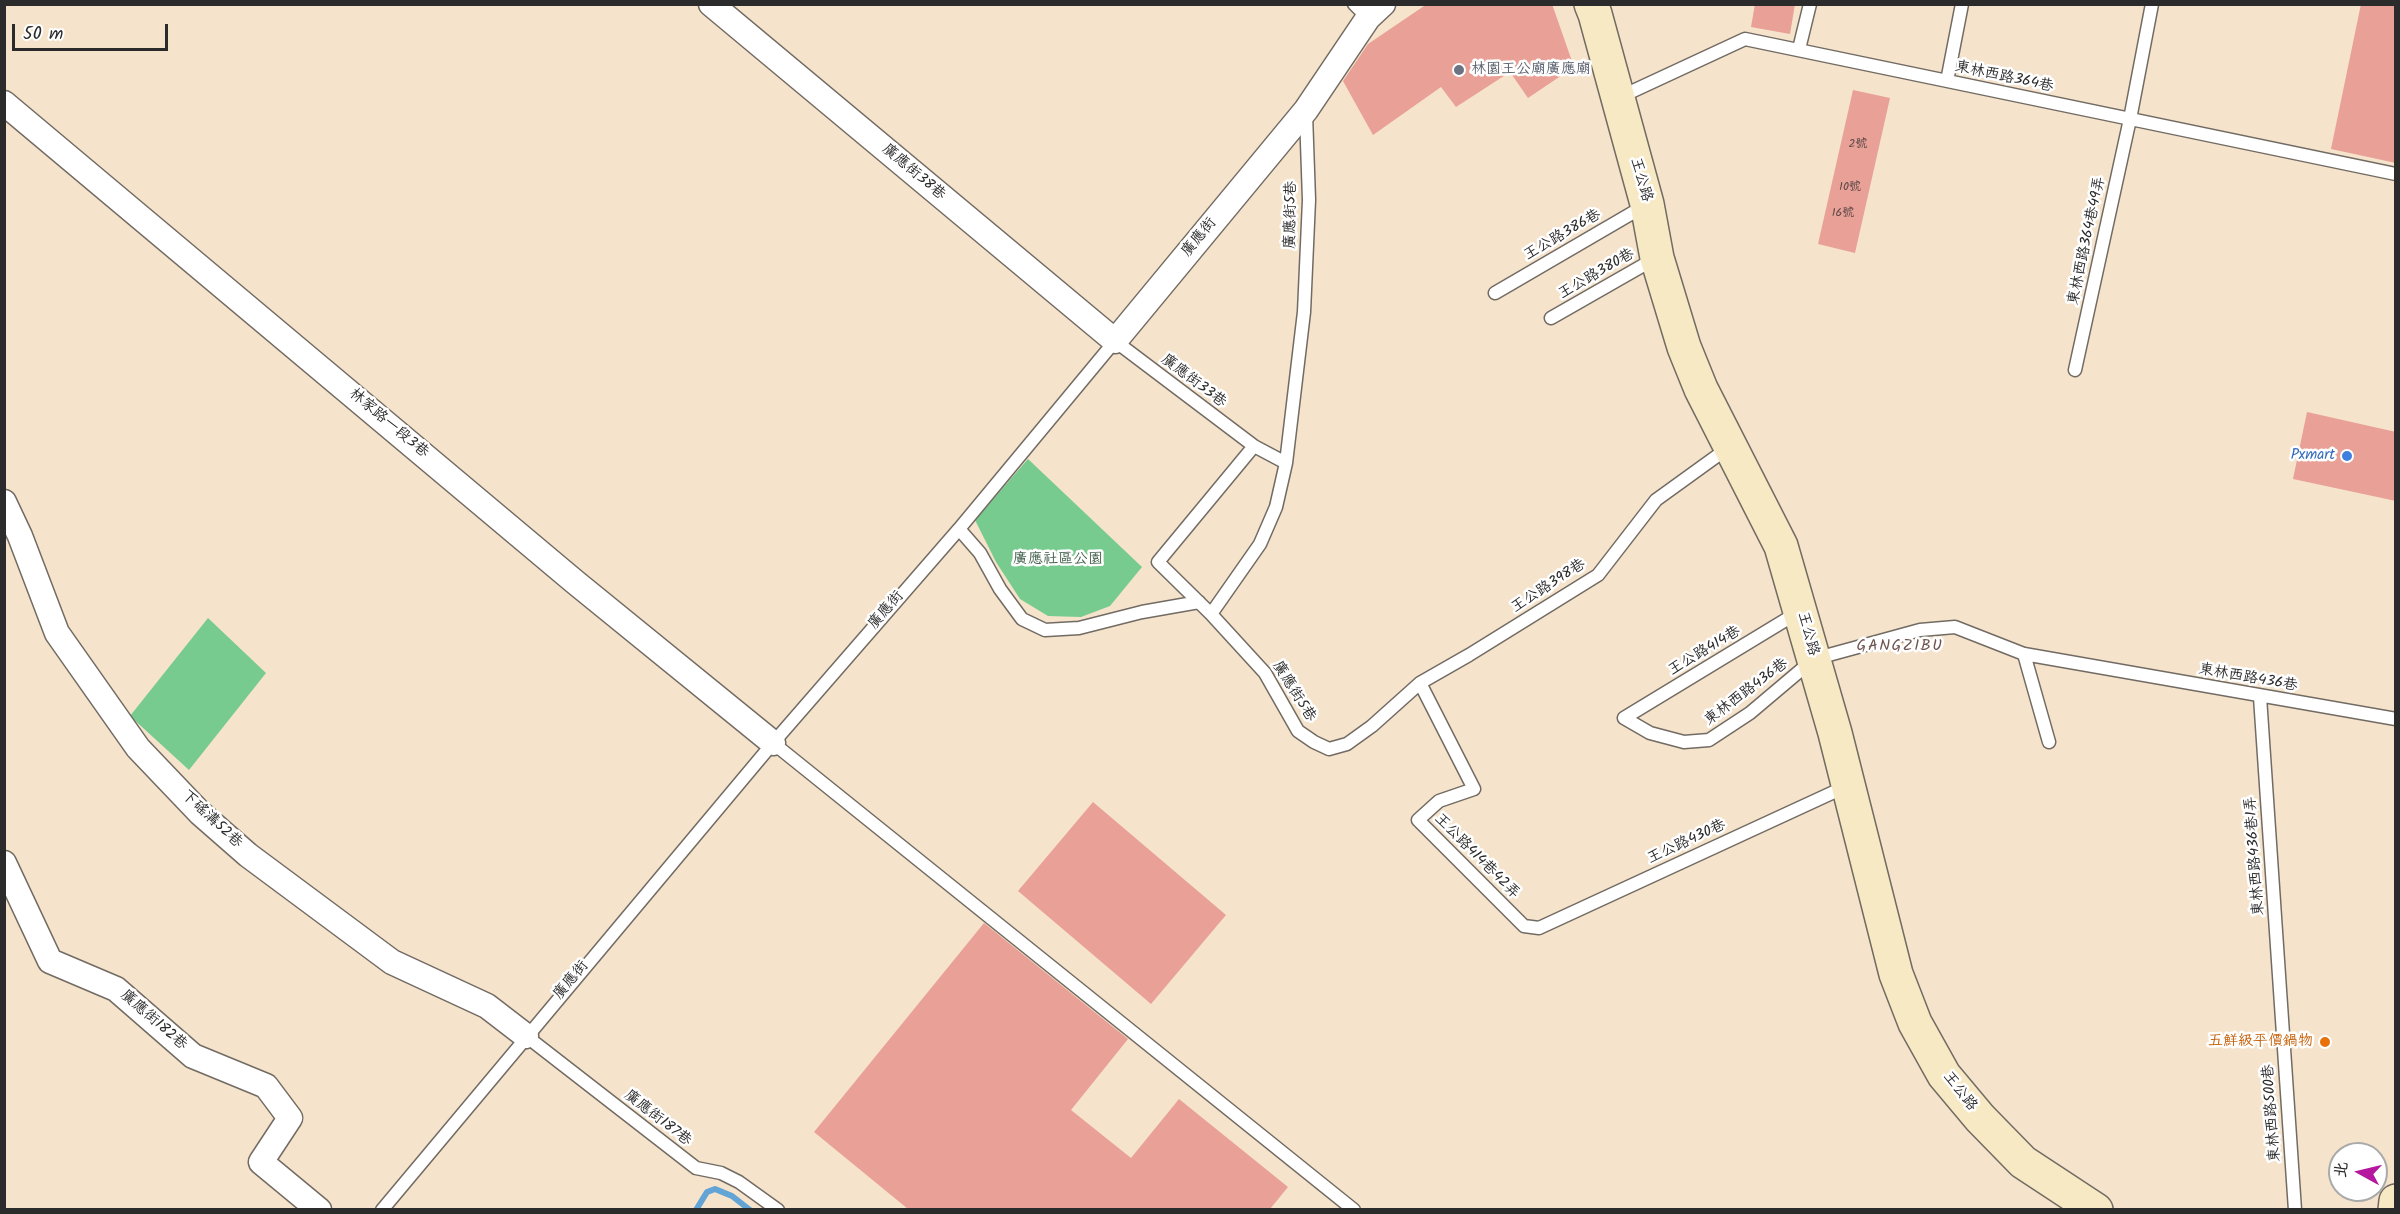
<!DOCTYPE html>
<meta charset="utf-8">
<style>
body{margin:0}
#map{position:relative;width:2400px;height:1214px;overflow:hidden;background:#f5e3cb;font-family:Kalam,"LXGW WenKai TC",sans-serif}
canvas{display:block}
.frame{position:absolute;inset:0;border:6px solid #2b2b2b;pointer-events:none}
.north{position:absolute;left:2328px;top:1142px;width:60px;height:60px;box-sizing:border-box;background:#fff;border:2px solid #aaa;border-radius:50%;rotate:278deg;font-size:16px;font-weight:700;line-height:24px;text-align:center;color:#2b2b2b}
.north::after{content:'';display:block;margin:auto;width:21px;height:27px;background:#b5179e;clip-path:polygon(50% 0,100% 100%,50% 72%,0 100%)}
.scale{position:absolute;left:12px;top:24px;width:156px;height:27px;box-sizing:border-box;border:3px solid #2b2b2b;border-top:0;padding-left:8px;font-size:18px;line-height:21px;white-space:nowrap;color:#2b2b2b;-webkit-text-stroke:4px #fff;paint-order:stroke}
</style>
<div id="map">
<canvas width="2400" height="1214"></canvas>
<div class="frame"></div>
<div class="north">北</div>
<div class="scale">50 m</div>
</div>
<script>
const c = document.querySelector('canvas').getContext('2d');
c.lineJoin = 'round';
function fillPath(path, color) { c.fillStyle = color; c.fill(path, 'evenodd'); }
function strokePath(path, color, width, dash) { c.strokeStyle = color; c.lineWidth = width; c.lineCap = dash ? 'butt' : 'round'; c.setLineDash(dash || []); c.stroke(path); }
function write(font, color, halo, rows, align = 'center') {
  c.font = font + ' Kalam,"LXGW WenKai TC",sans-serif'; c.lineWidth = 5; c.setLineDash([]); c.textBaseline = 'middle'; c.strokeStyle = halo; c.fillStyle = color; for (const [text, x, y, turn = 0] of rows) {
    c.save(); c.translate(x, y); c.rotate((+turn || 0) * Math.PI / 180); c.textAlign = isNaN(turn) ? turn : align; if (halo) c.strokeText(text, 0, 0); c.fillText(text, 0, 0); c.restore();
  }
}
const green = new Path2D(`
 M1028,459L1142,567L1110,606L1081,617L1048,616L1020,599L996,562L975,520Z
 M208,618L266,673L189,770L130,716Z`);
const stream = new Path2D(`
 M696,1210L707,1192L715,1189L732,1196L750,1210`);
const building = new Path2D(`
 M1427,4H1552L1574,67L1528,98L1510,72L1456,107L1441,87L1373,135L1343,81L1368,44Z
 M1755,4H1795L1790,34L1751,27Z
 M2361,4H2396V163L2331,149Z
 M1853,90L1890,98L1855,253L1818,244Z
 M2307,412L2396,432V501L2293,479Z
 M1093,802L1226,915L1151,1004L1018,891Z
 M984,923L1128,1039L1071,1110L1131,1158L1179,1099L1288,1187L1270,1209H908L814,1132Z`);
const lane = new Path2D(`
 M1354,4L1368,18
 M1799,49L1810,4
 M1947,81L1962,4
 M1620,97L1745,39L2396,174
 M1495,293L1646,205
 M1551,318L1656,258
 M2075,370L2130,119L2152,4
 M1254,446L1158,562L1211,614L1265,673L1298,731L1314,742L1329,749L1347,744L1372,726L1420,683L1469,655L1598,575L1656,500L1728,448
 M959,529L980,553L1000,589L1022,619L1045,630L1079,628L1142,612L1199,602
 M1797,613L1624,718L1650,733L1684,742L1709,740L1750,713L1814,659L1920,630L1955,627L2024,654L2396,719
 M1211,614L1260,544L1276,507L1286,463L1304,312L1309,200L1306,114
 M2024,654L2049,742
 M1420,683L1474,789L1439,801L1418,820L1524,926L1539,928L1847,786
 M2260,697L2295,1210
 M773,743L1354,1210
 M526,1036L696,1168L721,1173L739,1182L778,1210
 M382,1210L773,743L959,529L1115,341L1254,446L1286,463`);
const street = new Path2D(`
 M711,4L1115,341L1306,110L1368,18L1383,4
 M4,103L575,582L773,743
 M4,502L20,536L57,633L138,748L200,813L248,855L392,962L487,1006L526,1036
 M4,863L50,961L116,989L193,1056L266,1086L290,1118L261,1162L319,1210`);
const secondary = new Path2D(`
 M1591,4L1595,14L1647,204L1657,258L1684,347L1701,389L1781,546L1835,733L1896,974L1915,1023L1944,1075L1980,1118L2023,1162L2096,1210
 M2395,1210L2396,1201`);
const markers = [
 [1459,70,6,"#6b7280"],
 [2347,456,6,"#3f7fe0"],
 [2325,1042,6,"#e8710a"]
];
const numberNames = [
 ["2號",1858,145],
 ["10號",1850,188],
 ["16號",1843,214]
];
const worshipNames = [
 ["林園王公廟廣應廟",1471,70]
];
const streetNames = [
 ["東林西路364巷",2004,78,12],
 ["廣應街38巷",913,173,40],
 ["王公路",1640,180,74],
 ["廣應街5巷",1292,215,-89],
 ["王公路386巷",1563,236,-30],
 ["廣應街",1200,238,-51],
 ["東林西路364巷49弄",2088,241,-78],
 ["王公路380巷",1597,275,-30],
 ["廣應街33巷",1193,382,37],
 ["林家路一段3巷",388,424,40],
 ["王公路398巷",1549,587,-33],
 ["廣應街",887,611,-49],
 ["王公路",1807,634,75],
 ["王公路414巷",1705,652,-31],
 ["東林西路436巷",2248,679,10],
 ["廣應街5巷",1293,692,58],
 ["東林西路436巷",1747,693,-37],
 ["下磘溝52巷",211,820,43],
 ["王公路430巷",1687,843,-25],
 ["東林西路436巷1弄",2256,856,-94],
 ["王公路414巷42弄",1476,857,45],
 ["廣應街",572,981,-50],
 ["廣應街182巷",153,1021,41],
 ["王公路",1959,1092,52],
 ["東林西路500巷",2273,1113,-94],
 ["廣應街187巷",657,1119,38]
];
const shopNames = [
 ["Pxmart",2335,456]
];
const parkNames = [
 ["廣應社區公園",1058,560]
];
const foodNames = [
 ["五鮮級平價鍋物",2313,1042]
];
const neighbourhoodNames = [
 ["GANGZIBU",1900,647]
];
fillPath(green, '#77cb8e');
strokePath(stream, '#63a4d6', 6);
fillPath(building, '#e9a096');
strokePath(lane, '#726b63', 15);
strokePath(street, '#726b63', 27);
strokePath(secondary, '#726b63', 36);
strokePath(lane, '#fff', 12);
strokePath(street, '#fff', 24);
strokePath(secondary, '#f6e9c3', 33);
for (const [x, y, r, color] of markers) { const dot = new Path2D(); dot.arc(x, y, r, 0, 2 * Math.PI); c.fillStyle = color; c.fill(dot); strokePath(dot, '#fff', 2); }
write('12px', '#5a4846', null, numberNames);
write('15px', '#5b616d', '#fff', worshipNames, 'left');
write('15px', '#2b2b2b', '#fff', streetNames);
write('15px', '#366cbe', '#fff', shopNames, 'right');
write('15px', '#46634e', '#fff', parkNames);
write('15px', '#c56008', '#fff', foodNames, 'right');
c.letterSpacing = '1.5px';
write('16px', '#6e5450', '#fff', neighbourhoodNames);
c.letterSpacing = '0px';
</script>
